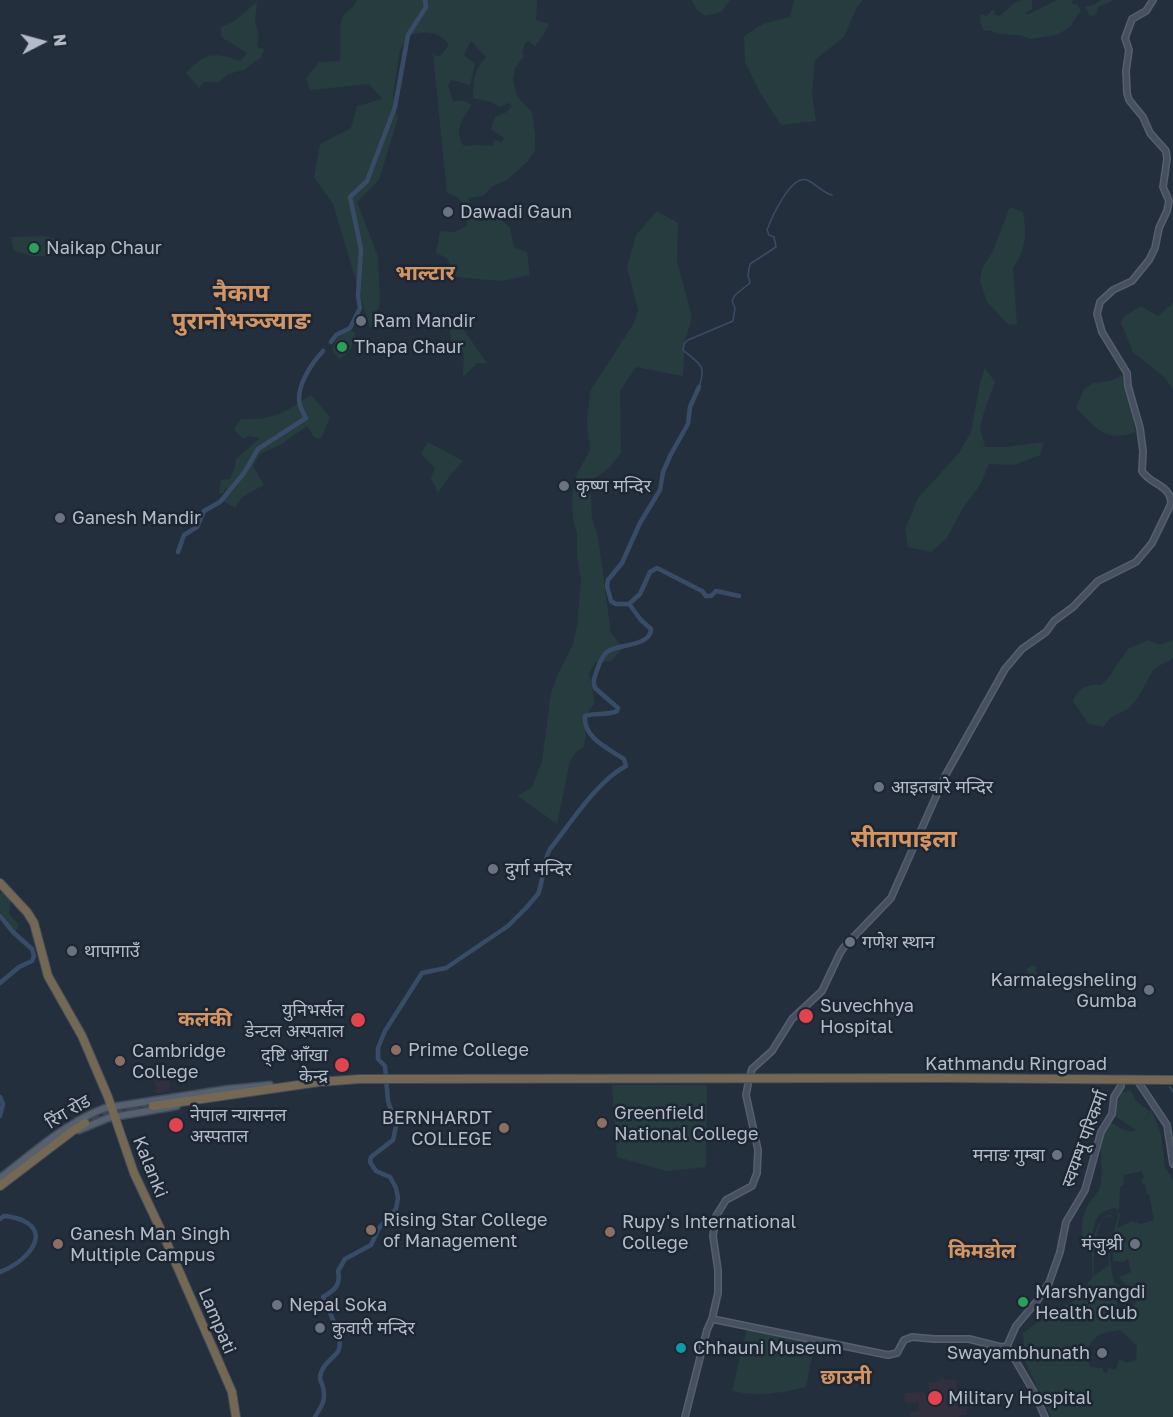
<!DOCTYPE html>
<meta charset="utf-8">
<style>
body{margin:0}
#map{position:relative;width:1173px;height:1417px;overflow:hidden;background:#242f3e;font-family:"Golos Text",sans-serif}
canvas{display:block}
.north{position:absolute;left:12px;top:12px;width:60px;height:60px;-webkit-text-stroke:4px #1d2633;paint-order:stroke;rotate:84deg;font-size:16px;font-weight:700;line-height:24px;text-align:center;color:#b4bcc9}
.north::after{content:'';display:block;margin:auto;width:21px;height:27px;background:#b4bcc9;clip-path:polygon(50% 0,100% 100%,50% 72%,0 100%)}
</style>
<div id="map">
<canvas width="1173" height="1417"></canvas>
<div class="north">N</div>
</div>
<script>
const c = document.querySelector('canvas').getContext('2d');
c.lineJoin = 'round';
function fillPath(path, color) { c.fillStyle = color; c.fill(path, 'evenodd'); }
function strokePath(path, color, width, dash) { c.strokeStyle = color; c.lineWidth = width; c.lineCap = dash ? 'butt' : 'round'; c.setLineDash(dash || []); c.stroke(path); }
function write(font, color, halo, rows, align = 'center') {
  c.font = font + ' "Golos Text","Noto Sans Devanagari",sans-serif'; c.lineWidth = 5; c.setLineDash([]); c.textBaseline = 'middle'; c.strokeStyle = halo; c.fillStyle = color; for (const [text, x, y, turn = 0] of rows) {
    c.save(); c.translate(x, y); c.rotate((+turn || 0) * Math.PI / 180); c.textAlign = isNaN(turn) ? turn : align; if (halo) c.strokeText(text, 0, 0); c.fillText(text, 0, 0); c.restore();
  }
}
const medical = new Path2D(`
 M169,1076V1091L157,1094L154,1078Z
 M940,1379L956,1380L957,1392L967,1391V1398L958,1399V1408L966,1407L967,1415H959V1417H911L910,1412L919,1411V1402L906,1403L903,1397H905V1393L924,1392V1394H929V1382H940Z`);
const green = new Path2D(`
 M357,0H537L536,20L549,24L543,36L535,46L528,41L525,43L522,53L524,56L515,68L513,79L517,96L532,112L535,134V151L527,162L507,180L493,186L483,196L468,198L479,221L497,216L510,228L514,247L527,252L530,275L503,281L456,277L447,258L436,253L440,231L454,232L467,226V220L462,218L463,208L459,198L447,193L433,53L436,56H440L449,45C439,30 423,31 408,35L400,50L393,95L398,118L379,180L357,202L378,257L380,304L370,328L333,204L314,177L320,144L351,128L357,106L382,99L369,84L310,90L306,78L319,62L340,61C341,50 339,26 342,18C346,10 354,9 357,0ZM471,41L486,57C474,69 473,82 473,98L491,102L499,107L509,103L512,106L507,112L495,117L491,129L504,138L502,142L494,140L493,146L475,145L464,146C453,131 463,118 472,105L464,101H453L448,85L451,80L470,85L475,64L464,55Z
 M692,0H730L721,12L706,16L697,10Z
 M794,0H863L857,7L844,37L815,60L812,94L816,121L781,125L759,91L745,62L744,36L763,24L790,17Z
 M1022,0H1032V9L1026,13L1027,15L1057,0H1073L1072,4H1077L1081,10L1070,27L1057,35L1031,39L1019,35L999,34L989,30L984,31L980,22L981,14L987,16L992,10L995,11L994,14L1000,16L1014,3Z
 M1101,0H1113C1108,4 1102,4 1097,8L1098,10L1095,15L1090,16L1085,7L1093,5Z
 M257,2L255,23L259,34L257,46L259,48L265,49L260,58L244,70L228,74L219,82H204L199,88L186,73C206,52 214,52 240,61L247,53L221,37V27L233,22Z
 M1010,207L1023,212C1027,234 1026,249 1013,268L1017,325L1008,324L987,302L980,281L982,268L992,253Z
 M657,211L678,223L677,261L692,317L685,341L683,376L636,367L620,391L621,453L608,469L590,481L592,519L598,537L611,633L623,648L611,661L595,663L589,673L595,703L584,717L586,734L584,747L577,751L570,761L557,824L518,796L532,787L542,761L551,693L558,674L573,644L577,626L581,582L577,555V533L573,520L572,495L577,474L590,450L587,422L590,391L634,323L638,310L627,267L636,235Z
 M45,236L60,240L51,256H33L14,251L11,237Z
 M1173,303V390L1165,378L1133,352L1121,323L1123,317L1141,306L1158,316Z
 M449,322L461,326L487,363H477L463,377L464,354L451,340Z
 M349,330L355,333C355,344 349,355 339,359L332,350L337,338Z
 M985,368L995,382L984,412L980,428L985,447H1006L1044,442L1040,455L1014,465L989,464L980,485L963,508L946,539L931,552L908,547L905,529L918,498L959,453L971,432L980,382Z
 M1125,374L1136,413L1134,423L1136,432C1103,443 1098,429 1076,408L1084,389L1094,383L1110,381Z
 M311,395L330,417L321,439L314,437L307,426L280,445L260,454L253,466L264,485L242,497L235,508L223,501L229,492L226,488L223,493H219L221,480L230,479L234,471L236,459L260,438L248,436L243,439L234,429L241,419C274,420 284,413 311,395Z
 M428,442L463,461L449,477L438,493L431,478L435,468L421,454Z
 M1148,640L1160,645L1173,640V658C1167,663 1157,665 1153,671C1145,682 1140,698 1130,707C1120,715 1111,713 1104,727L1089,724L1073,702C1077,688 1087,684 1101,685L1108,678L1128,649Z
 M7,892L11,899L9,914L19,925L15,933L0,912V893Z
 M1031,966H1036V971L1042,982L1035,984L1026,969Z
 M612,1085H707L706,1167L666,1171L617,1157Z
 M1127,1091H1131L1136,1101L1149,1111L1142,1127L1151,1109L1161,1134L1165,1167L1173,1180V1417H1051L1025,1361L1023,1333L1050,1313L1072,1302L1093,1277C1091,1258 1090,1231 1105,1216L1111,1215L1113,1218C1108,1242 1108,1262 1115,1284L1119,1285L1116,1307L1118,1311L1116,1313L1119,1317L1125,1318L1130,1313L1139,1296L1136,1286L1128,1287L1119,1277L1131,1272L1128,1259L1123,1262L1113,1261L1112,1238L1118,1216L1116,1208C1087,1212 1098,1232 1087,1250L1085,1249C1081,1236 1080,1219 1087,1207C1091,1198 1100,1193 1101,1183C1104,1163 1094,1138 1111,1123C1119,1127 1127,1134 1136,1130L1115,1116L1120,1093ZM1142,1171L1144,1178L1141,1179L1143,1184H1145L1147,1194H1149L1154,1220L1141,1224L1132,1221L1117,1228L1120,1214H1118L1117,1210L1119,1209L1120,1186H1123L1124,1175ZM1110,1216L1113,1219L1108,1242L1109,1265L1094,1276C1093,1255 1094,1237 1103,1217ZM1120,1330L1137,1346L1136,1360L1127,1363L1119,1359L1116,1370L1109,1368L1106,1373L1103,1372V1368L1090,1367L1086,1353C1094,1333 1101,1333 1120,1330Z
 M747,1328L815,1342L806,1387C781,1393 758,1397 732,1391Z`);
const stream = new Path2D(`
 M699,387C707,364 699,364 683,350L684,344L688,340L733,321L735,308L732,301L735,295L750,283L748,275L750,264L776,247L774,237L769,235L767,230C772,217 791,174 807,180C816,184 822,192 832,195
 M1170,1087L1173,1092`);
const river = new Path2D(`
 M331,342L336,335L350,328L360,308L358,296L361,249L350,197L367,181L395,107L408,35L426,7L425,0
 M178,552L184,535L197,527L204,511L220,502L244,473L258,449L306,418C304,414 301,409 300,405C295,387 312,363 323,351
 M629,604H616L611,601L607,586L608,580L622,563L640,523L660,490L663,472L671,454L688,424L690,407L699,387
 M550,849C570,824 598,780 626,766L624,759C609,749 583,738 585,716C595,712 608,716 617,711L618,708L595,688C592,680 595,677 597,670C600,663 601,657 607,652C616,644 651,647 651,629L641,620L629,604L640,594L650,572L657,568L702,591L706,596H711L716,591L739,596
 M538,894C544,880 542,864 549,851
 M526,908L538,894
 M0,916L13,932L32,949L34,956L32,961L19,967L0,983
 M509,925L525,909
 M0,1097L3,1104L0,1116
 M0,1219L4,1216C10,1216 16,1218 22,1220C55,1235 21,1265 0,1272
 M315,1417C322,1405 326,1401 323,1387C322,1384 320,1381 320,1377C321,1367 330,1360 336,1354C348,1343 328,1311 323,1297C335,1290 341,1285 338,1271L345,1259L371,1245L379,1228L396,1209L398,1198L396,1188L390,1177L376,1171L370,1162L371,1157L393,1140L396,1126L388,1101L385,1066L378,1059V1048L385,1031L422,973L446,968L508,926`);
const highwayTunnel = new Path2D(`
 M131,1110L153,1106
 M91,1117L134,1106`);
const secondary = new Path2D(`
 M1137,1080L1167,1125L1173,1164
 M712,1319L888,1355L897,1353L904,1340L912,1337L934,1339H969L1001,1347L1007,1346
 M685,1417L707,1330L712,1319L718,1293V1270L713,1236L716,1216L726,1200L752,1186L757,1173L758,1150L746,1095L749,1079L752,1069L772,1051L792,1019L822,991L840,953L844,947L891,898L945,776L1005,669L1022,649L1046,632L1054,621L1073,607L1098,581L1136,562L1152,543L1171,504C1171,484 1150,485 1142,471L1143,451L1140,428L1128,386L1127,373L1102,332L1097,314L1100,302L1113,290L1132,281L1149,260L1155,248L1159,228L1167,211L1169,201L1163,187L1167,159L1166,151L1150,133L1143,117L1129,100L1127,93L1126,71L1129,50L1125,38L1132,19L1146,11L1153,0
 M1045,1417L1034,1392L1007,1346L1016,1326L1037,1301L1049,1283L1060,1252L1066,1222L1085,1190L1101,1132L1112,1114L1114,1097L1121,1086V1080`);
const primary = new Path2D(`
 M79,1130L108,1118L177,1106
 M0,1178C33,1153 65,1123 105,1108L228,1089L270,1085`);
const highway = new Path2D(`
 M0,883L27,912L34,923L48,976L82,1036L108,1097L134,1173L166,1241L232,1392L236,1417
 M153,1106L319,1082L360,1079L944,1078L1173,1080
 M0,1186L71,1132L85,1123`);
const markers = [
 [448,212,6,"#6b7280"],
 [34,248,6,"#2e9e5b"],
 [361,321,6,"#6b7280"],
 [342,347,6,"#2e9e5b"],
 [564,486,6,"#6b7280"],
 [60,518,6,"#6b7280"],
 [879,787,6,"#6b7280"],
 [493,869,6,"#6b7280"],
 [850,942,6,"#6b7280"],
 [72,951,6,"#6b7280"],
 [1149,990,6,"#6b7280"],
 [806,1016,8,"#e0444e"],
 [358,1020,8,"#e0444e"],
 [396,1050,6,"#8d6e63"],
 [120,1061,6,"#8d6e63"],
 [342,1065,8,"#e0444e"],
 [602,1123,6,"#8d6e63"],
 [176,1125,8,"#e0444e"],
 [504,1128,6,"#8d6e63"],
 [1057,1155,6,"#6b7280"],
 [371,1230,6,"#8d6e63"],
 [610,1232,6,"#8d6e63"],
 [58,1244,6,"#8d6e63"],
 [1135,1244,6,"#6b7280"],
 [1023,1302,6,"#2e9e5b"],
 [277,1305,6,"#6b7280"],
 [320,1328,6,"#6b7280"],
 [681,1348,6,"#0f9aa8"],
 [1102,1353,6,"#6b7280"],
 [935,1398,8,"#e0444e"]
];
const poiNames = [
 ["Dawadi Gaun",460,212],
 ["Naikap Chaur",46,248],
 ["Ram Mandir",373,321],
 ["Thapa Chaur",354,347],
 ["कृष्ण मन्दिर",576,486],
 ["Ganesh Mandir",72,518],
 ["आइतबारे मन्दिर",891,787],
 ["दुर्गा मन्दिर",505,869],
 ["गणेश स्थान",862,942],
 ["थापागाउँ",84,951],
 ["Karmalegsheling",1137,980,"right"],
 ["Gumba",1137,1001,"right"],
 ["Suvechhya",820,1006],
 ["Hospital",820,1027],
 ["युनिभर्सल",344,1010,"right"],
 ["डेन्टल अस्पताल",344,1031,"right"],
 ["Prime College",408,1050],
 ["Cambridge",132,1051],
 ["College",132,1072],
 ["द्ष्टि आँखा",328,1055,"right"],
 ["केन्द्र",328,1076,"right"],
 ["Greenfield",614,1113],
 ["National College",614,1134],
 ["नेपाल न्यासनल",190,1115],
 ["अस्पताल",190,1136],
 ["BERNHARDT",492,1118,"right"],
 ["COLLEGE",492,1139,"right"],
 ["मनाङ गुम्बा",1045,1155,"right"],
 ["Rising Star College",383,1220],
 ["of Management",383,1241],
 ["Rupy's International",622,1222],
 ["College",622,1243],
 ["Ganesh Man Singh",70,1234],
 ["Multiple Campus",70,1255],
 ["मंजुश्री",1123,1244,"right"],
 ["Marshyangdi",1035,1292],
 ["Health Club",1035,1313],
 ["Nepal Soka",289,1305],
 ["कुवारी मन्दिर",332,1328],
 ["Chhauni Museum",693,1348],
 ["Swayambhunath",1090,1353,"right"],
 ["Military Hospital",948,1398]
];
const streetNames = [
 ["Kathmandu Ringroad",1016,1064],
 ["रिंग रोड",68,1112,-31],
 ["स्वयम्भू परिकर्मा",1085,1139,-70],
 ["Kalanki",150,1167,68],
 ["Lampati",217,1321,67]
];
const neighbourhoodNames = [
 ["कलंकी",205,1020],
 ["किमडोल",982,1252],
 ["छाउनी",846,1378]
];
const quarterNames = [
 ["भाल्टार",425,273]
];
const districtNames = [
 ["नैकाप",241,293],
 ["पुरानोभञ्ज्याङ",241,321],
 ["सीतापाइला",904,839]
];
fillPath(medical, '#32303f');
fillPath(green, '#263c3f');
strokePath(stream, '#394c67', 1.5);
strokePath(river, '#394c67', 4.5);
strokePath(highwayTunnel, '#3a4453', 8, [8, 4]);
strokePath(secondary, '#565f6c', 8);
strokePath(primary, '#414a57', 9);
strokePath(highway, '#434c59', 10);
strokePath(secondary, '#465061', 5);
strokePath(primary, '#56606e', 6);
strokePath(highway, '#746855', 8);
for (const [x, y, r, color] of markers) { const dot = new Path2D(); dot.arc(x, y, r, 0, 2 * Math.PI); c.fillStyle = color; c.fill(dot); strokePath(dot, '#1d2633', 2); }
write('18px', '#b4bcc9', '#1d2633', poiNames, 'left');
write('18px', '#b4bcc9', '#1d2633', streetNames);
write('bold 20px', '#d59563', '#1d2633', neighbourhoodNames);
write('bold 21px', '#d59563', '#1d2633', quarterNames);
write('bold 24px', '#d59563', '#1d2633', districtNames);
</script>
